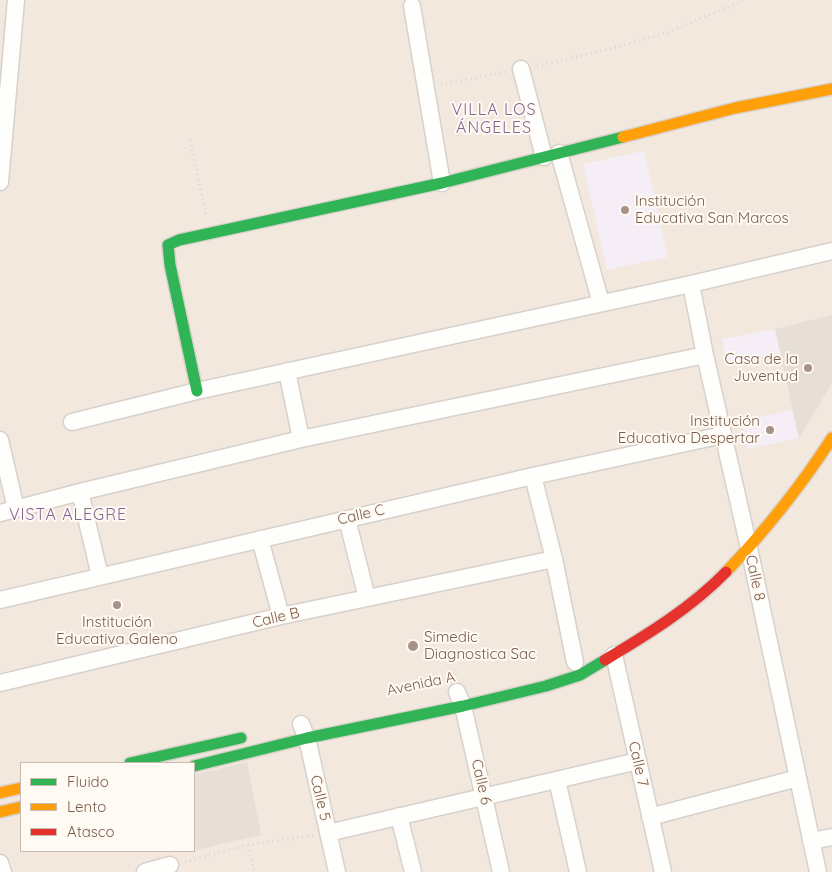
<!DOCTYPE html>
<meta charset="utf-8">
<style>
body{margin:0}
#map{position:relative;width:832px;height:872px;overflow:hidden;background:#f9f5f0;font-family:Quicksand,sans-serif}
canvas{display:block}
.legend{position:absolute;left:20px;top:762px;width:175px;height:90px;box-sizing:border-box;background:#fffaf3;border:1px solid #cabbb1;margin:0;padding:6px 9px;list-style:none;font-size:15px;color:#7a5c4d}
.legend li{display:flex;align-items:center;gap:10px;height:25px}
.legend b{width:25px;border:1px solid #cabbb1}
</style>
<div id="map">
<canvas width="832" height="872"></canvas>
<ul class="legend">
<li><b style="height:6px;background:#30b455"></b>Fluido</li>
<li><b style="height:6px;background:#ff9f0a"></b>Lento</li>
<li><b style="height:6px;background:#e5322d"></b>Atasco</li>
</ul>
</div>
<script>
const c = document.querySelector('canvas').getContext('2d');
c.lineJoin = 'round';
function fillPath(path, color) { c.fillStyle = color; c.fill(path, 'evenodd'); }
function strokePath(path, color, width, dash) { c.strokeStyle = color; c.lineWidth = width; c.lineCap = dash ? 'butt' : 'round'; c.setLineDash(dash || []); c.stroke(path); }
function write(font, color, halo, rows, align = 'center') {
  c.font = font + ' Quicksand,sans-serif'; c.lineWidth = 4; c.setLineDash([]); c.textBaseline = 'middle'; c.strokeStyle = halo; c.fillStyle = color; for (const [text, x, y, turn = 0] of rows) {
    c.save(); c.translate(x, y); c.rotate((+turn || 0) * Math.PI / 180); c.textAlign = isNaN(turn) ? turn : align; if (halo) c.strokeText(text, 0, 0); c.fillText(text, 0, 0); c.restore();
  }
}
const residential = new Path2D(`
 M0,0H832V872H0ZM21,763H194V851H21Z`);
const education = new Path2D(`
 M644,151L668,257L607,270L583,164Z
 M775,329L780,353L726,364L722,339Z
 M792,410L799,438L747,449L741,421Z`);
const building = new Path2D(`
 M832,315V383L799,438L775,329Z
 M247,762L261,835L196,850L194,838V775Z`);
const path = new Path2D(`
 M537,66L617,47L666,33L742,1
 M441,84L506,72
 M190,140L206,215
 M248,845L254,872
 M185,862L248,845L314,835`);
const street = new Path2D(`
 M412,6L442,183
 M521,69L544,157
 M559,153L601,303
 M0,182L16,0
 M691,284L705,355L749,548L818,872
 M287,371L301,439
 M72,422L197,391L691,284L832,251
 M0,440L16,509
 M533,476L554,559L575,662
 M80,492L100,576
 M0,513L80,492L301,439L705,355
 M347,519L367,598
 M260,539L281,616
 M0,600L533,476L723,435
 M614,655L663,872
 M0,683L281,616L554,559
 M457,692L463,706L501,872
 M301,724L307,738L337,872
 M557,780L578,872
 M399,816L413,872
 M650,817L798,778
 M328,833L638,761
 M811,841L832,837
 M0,863L3,872
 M145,872L170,865`);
const fast = new Path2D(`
 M197,391L170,265L168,245L179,240L442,183L623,137
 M130,763L241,738
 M194,766L307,738L463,706L546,686L580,675L605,660`);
const slow = new Path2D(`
 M623,137L735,108L832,89
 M726,572C765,531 801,486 832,438
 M0,793L21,788
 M0,812L21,807`);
const jam = new Path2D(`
 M605,660C648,634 691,608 726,572`);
const markers = [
 [625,210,5,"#a69286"],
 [808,368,5,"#a69286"],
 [770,430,5,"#a69286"],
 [117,605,5,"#a69286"],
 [413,646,6,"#a69286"]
];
const poiNames = [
 ["Institución",635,201],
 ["Educativa San Marcos",635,218],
 ["Casa de la",798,359,"right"],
 ["Juventud",798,376,"right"],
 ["Institución",760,421,"right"],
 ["Educativa Despertar",760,438,"right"],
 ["Institución",117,622,"center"],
 ["Educativa Galeno",117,639,"center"],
 ["Simedic",424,637],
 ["Diagnostica Sac",424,654]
];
const streetNames = [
 ["Calle C",361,515,-13],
 ["Calle 8",755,578,78],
 ["Calle B",276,618,-13],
 ["Avenida A",421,684,-12],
 ["Calle 7",638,764,77],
 ["Calle 6",481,782,77],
 ["Calle 5",320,798,77]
];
const neighbourhoodNames = [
 ["VILLA LOS",494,110],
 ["ÁNGELES",494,128],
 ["VISTA ALEGRE",68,515]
];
fillPath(residential, '#f2e8de');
fillPath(education, '#f6eef6');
fillPath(building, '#e6ded7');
strokePath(street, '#d7d1cb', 19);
strokePath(fast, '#d9d2cb', 14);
strokePath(slow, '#d9d2cb', 14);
strokePath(jam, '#d9d2cb', 14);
strokePath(path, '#dcd5d0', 3, [1, 4]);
strokePath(street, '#fefefd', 16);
strokePath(fast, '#30b455', 11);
strokePath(slow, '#ff9f0a', 11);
strokePath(jam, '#e5322d', 11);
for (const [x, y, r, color] of markers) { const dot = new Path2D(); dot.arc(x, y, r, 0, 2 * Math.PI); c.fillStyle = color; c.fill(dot); strokePath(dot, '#fffaf3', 2); }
write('15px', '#7a5c4d', '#fffaf3', poiNames, 'left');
write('15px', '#7a5c4d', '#fffaf3', streetNames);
c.letterSpacing = '1px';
write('16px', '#846695', '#fffaf3', neighbourhoodNames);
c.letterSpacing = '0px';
</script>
